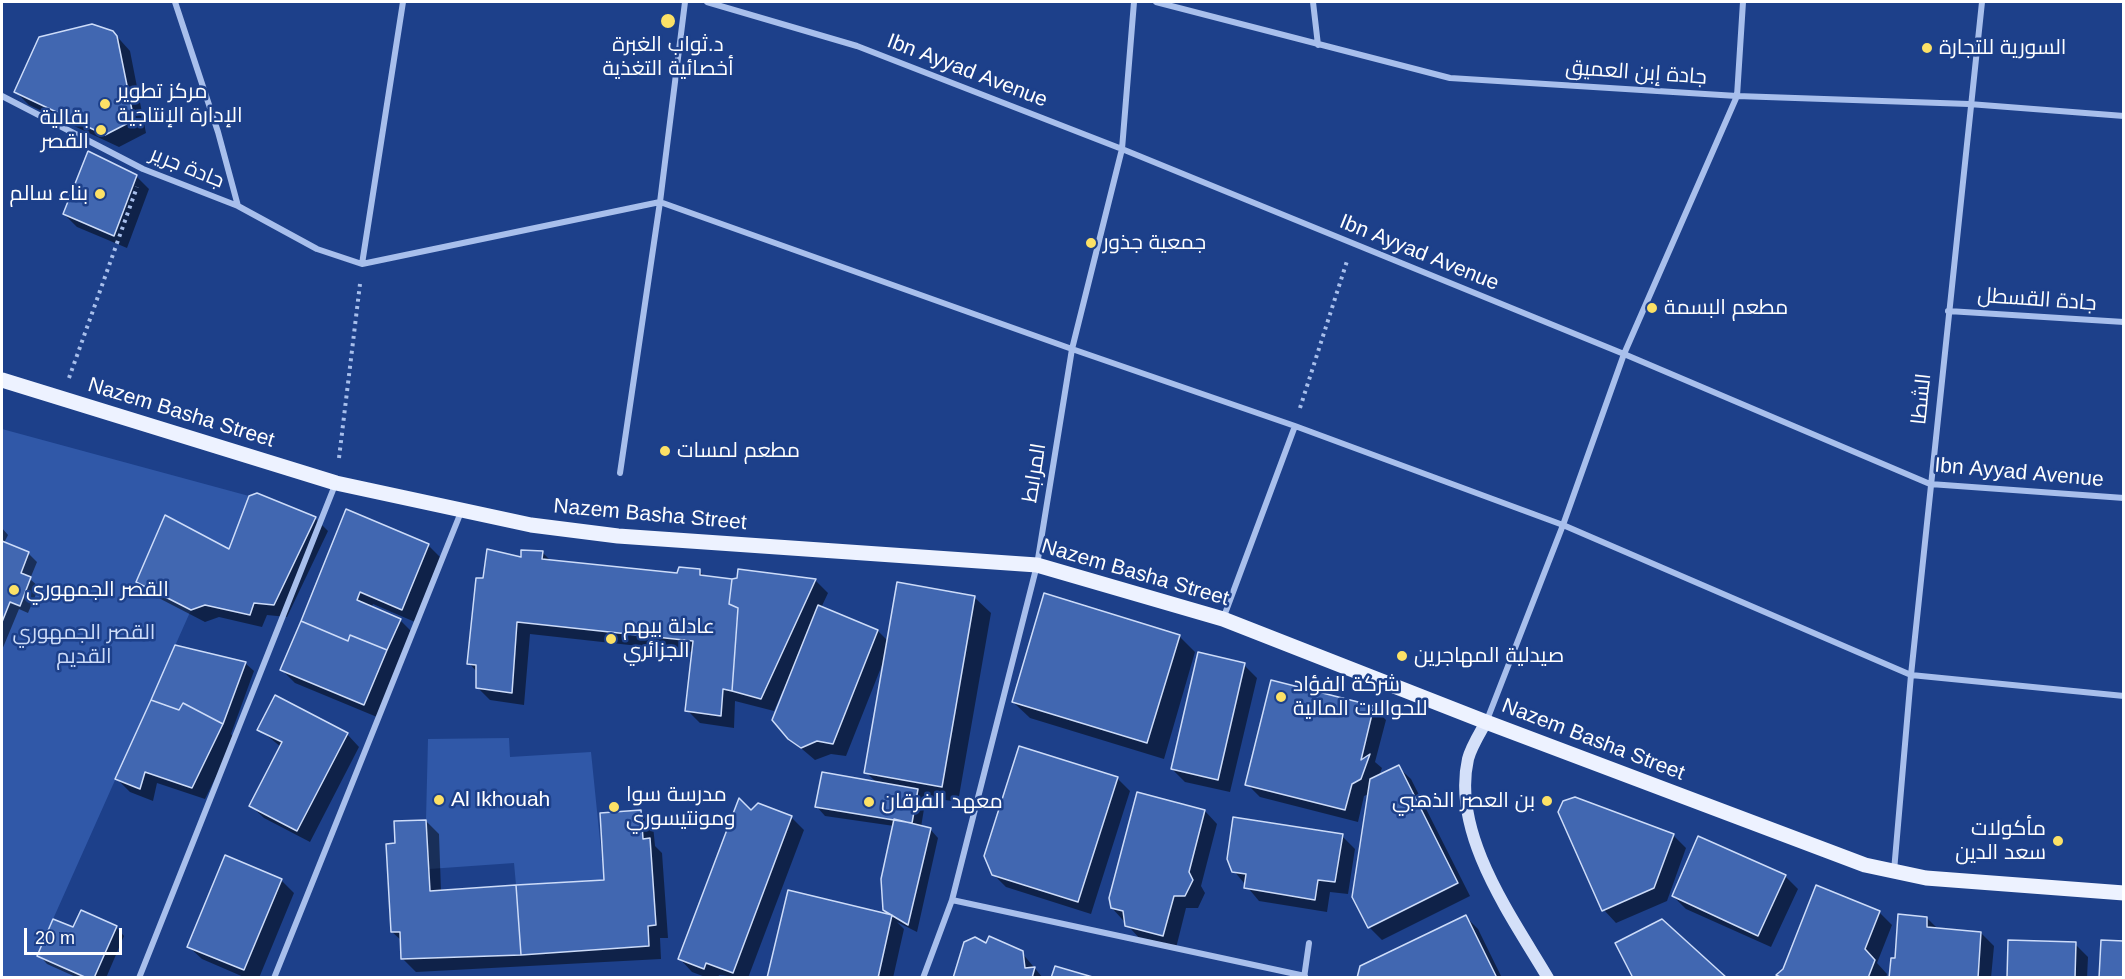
<!DOCTYPE html>
<meta charset="utf-8">
<style>
body{margin:0}
#map{position:relative;width:2125px;height:979px;overflow:hidden;background:#1d408a;font-family:Arial,sans-serif}
canvas{display:block}
.frame{position:absolute;inset:0;border:3px solid #fff;pointer-events:none}
.scale{position:absolute;left:24px;top:928px;width:98px;height:27px;box-sizing:border-box;border:3px solid #fff;border-top:0;padding-left:8px;font-size:18px;line-height:21px;white-space:nowrap;color:#fff;-webkit-text-stroke:4px #1d408a;paint-order:stroke}
</style>
<div id="map">
<canvas width="2125" height="979"></canvas>
<div class="frame"></div>
<div class="scale">20 m</div>
</div>
<script>
const c = document.querySelector('canvas').getContext('2d');
c.lineJoin = 'round';
function fillPath(path, color) { c.fillStyle = color; c.fill(path, 'evenodd'); }
function strokePath(path, color, width, dash) { c.strokeStyle = color; c.lineWidth = width; c.lineCap = dash ? 'butt' : 'round'; c.setLineDash(dash || []); c.stroke(path); }
function write(font, color, halo, rows, align = 'center') {
  c.font = font + ' Arial,Cairo,sans-serif'; c.lineWidth = 5; c.setLineDash([]); c.textBaseline = 'middle'; c.strokeStyle = halo; c.fillStyle = color; for (const [text, x, y, turn = 0] of rows) {
    c.save(); c.translate(x, y); c.rotate((+turn || 0) * Math.PI / 180); c.textAlign = isNaN(turn) ? turn : align; if (halo) c.strokeText(text, 0, 0); c.fillText(text, 0, 0); c.restore();
  }
}
const green = new Path2D(`
 M2,429L249,496L229,549L165,515L136,581L191,610L37,955L87,977H2Z
 M509,738L510,757L591,752L604,880L516,885L514,863L429,869L426,820L428,739Z`);
const shadow = new Path2D(`
 M92,25L113,32L130,51L146,133L119,147L29,105L16,92Z
 M136,176L149,189L127,248L77,227L64,214Z
 M347,511L429,546L441,558L415,622L373,604L371,608L400,620L413,633L377,717L295,683L282,670Z
 M315,518L328,531L287,617L267,615L262,627L219,617L205,622L151,594L138,581L230,551Z
 M2,528L8,535L4,543L28,553L37,562L30,579L39,587L28,613L19,609L2,650Z
 M543,553L551,561L678,574L699,571L706,577L732,580L738,579L739,570L816,581L828,593L821,608L878,631L889,642L974,597L991,613L958,802L926,797L921,827L930,829L938,838L917,932L897,922L904,929L893,978H769L891,916L885,910L894,826L825,816L817,807L877,783L866,772L884,660L846,756L831,754L815,760L789,738L785,691L783,690L774,711L735,701L734,728L700,723L687,710L693,652L530,634L524,705L490,700L477,687V672L469,663L485,579L522,559Z
 M1179,636L1195,652L1164,759L1030,718L1013,702Z
 M245,663L254,671L231,734L235,738L205,799L157,783L153,801L130,792L117,779Z
 M1244,665L1257,678L1230,792L1185,782L1172,769Z
 M1373,707L1386,720L1375,762L1382,768L1379,776L1398,767L1411,779L1470,896L1382,940L1369,927V794L1364,796L1358,822L1260,797L1247,784Z
 M259,729L347,734L359,747L310,842L264,818L251,806L281,747Z
 M1117,778L1130,791L1091,914L1006,887L993,874Z
 M1575,799L1674,836L1686,848L1667,901L1616,923L1604,910L1559,812Z
 M1205,811L1217,824L1201,886L1205,893L1198,908H1186L1176,948L1140,939L1112,908Z
 M640,812L653,825L655,846L662,853L668,938H660L661,959L416,972L403,959L402,941L392,932L396,844L426,821L439,834L441,892L606,881Z
 M751,812L791,817L804,830L748,978L719,975L718,978H708L692,972L680,959Z
 M1342,836L1355,849L1348,894L1330,892L1327,912L1259,901L1234,871Z
 M1785,876L1798,889L1771,947L1686,909L1673,896Z
 M281,880L294,893L259,978H246L202,959L189,947Z
 M1879,912L1892,925L1877,963L1887,974L1886,978H1781L1778,975Z
 M1465,916L1478,929L1502,978H1359Z
 M1927,918L1938,929L1981,933L1994,946L1991,978H1890L1896,960Z
 M116,927L124,936L106,978H78L47,964L39,955L74,929Z
 M2075,944L2088,957L2087,978H2008Z
 M987,945L1022,953L1043,978H955Z`);
const building = new Path2D(`
 M92,24L113,31L117,36L134,120L105,135L14,92L39,37Z
 M88,151L137,175L114,236L63,214Z
 M257,493L316,517L274,605L254,603L250,615L205,605L191,610L136,582L165,515L229,549L249,496Z
 M346,509L429,544L402,610L360,592L357,600L401,619L387,650L350,635L348,641L301,621Z
 M2,541L29,552L21,573L31,577L20,606L10,602L2,622Z
 M487,549L521,557V550L543,551L542,559L677,573L679,567L700,569V575L732,579L729,604L738,608L732,691L723,689L721,716L685,711L693,641L517,622L512,693L476,688V665L467,664L476,578H483Z
 M738,569L816,579L761,699L732,691L738,608L729,604L732,579L737,578Z
 M897,582L975,596L942,787L864,773Z
 M1044,593L1180,635L1147,743L1012,702Z
 M818,605L878,630L833,744L817,741L801,748L788,739L772,720Z
 M301,621L348,641L350,635L387,650L364,705L280,670Z
 M175,645L246,662L223,724L183,703L179,710L151,700Z
 M1198,652L1245,663L1218,780L1171,769Z
 M1271,680L1374,706L1361,760L1370,754L1361,779L1352,784L1345,810L1245,785Z
 M275,695L348,733L297,831L249,806L282,742L257,730Z
 M151,700L179,710L183,703L223,724L192,788L145,772L140,789L115,779Z
 M1019,746L1118,777L1078,902L992,875L984,856Z
 M1399,765L1458,883L1368,928L1352,897L1370,779Z
 M822,772L918,789L912,823L815,807Z
 M1137,792L1205,810L1189,872L1193,880L1185,896H1174L1163,936L1125,926L1123,911L1111,908L1109,898Z
 M1575,797L1674,834L1654,888L1602,911L1558,812L1563,801Z
 M739,798L751,810L758,803L792,816L733,973L706,963L704,969L678,959Z
 M641,810L643,839L650,838L656,925L648,926L649,946L521,955L516,885L604,880L600,813Z
 M1233,817L1343,834L1335,882L1318,880L1315,900L1244,888L1246,874L1232,872L1227,859Z
 M894,819L931,828L908,925L883,910L881,879Z
 M426,820L430,891L516,885L521,955L401,959L400,932H391L386,844L395,843L394,821Z
 M1698,836L1786,875L1758,936L1672,896Z
 M225,855L282,879L244,970L187,947Z
 M1816,885L1880,911L1865,949L1875,960L1868,978H1782L1776,975L1783,969Z
 M788,890L892,915L878,978H767Z
 M81,910L117,926L94,978H87L37,956L53,919L73,927Z
 M1898,914L1927,917V927L1981,932L1978,978H1889L1891,958H1895Z
 M1466,915L1497,978H1357L1360,966Z
 M1662,919L1727,978H1633L1615,943Z
 M989,936L1023,951L1025,968L1035,967L1032,978H953L964,942L975,937L986,943Z
 M2008,940L2076,942L2075,978H2007Z
 M2101,940L2124,941V978H2099Z
 M1055,966L1096,978H1051Z`);
const path = new Path2D(`
 M69,378L137,187
 M1300,408L1347,261
 M339,458L360,284`);
const street = new Path2D(`
 M175,2L218,132L238,206
 M707,2L857,46L1122,149L1624,354L1930,484L2124,498
 M1156,2L1450,78L1737,96L1969,104L2124,116
 M1313,2L1318,45
 M2,96L143,169L238,206L317,249L362,264
 M362,264L660,202L1072,349L1295,426L1563,525L1911,675L2124,696
 M362,264L403,2
 M1948,311L2124,322
 M620,473L660,202L685,2
 M1223,619L1295,426
 M1487,720L1563,525L1624,354L1737,96L1743,2
 M1894,871L1911,675L1982,2
 M952,900L1305,976
 M139,978L335,485
 M274,978L461,512
 M923,978L952,900L1037,565L1072,349L1122,149L1134,2
 M1304,978L1309,943`);
const secondary = new Path2D(`
 M1486,722C1480,733 1471,747 1468,759C1451,834 1512,917 1548,978`);
const primary = new Path2D(`
 M2,380L336,483L531,525L618,536L1037,565L1223,619L1486,722L1865,865L1926,878L2124,893`);
const markers = [
 [668,21,8,"#fce166"],
 [1927,48,6,"#fce166"],
 [105,104,6,"#fce166"],
 [101,130,6,"#fce166"],
 [100,194,6,"#fce166"],
 [1091,243,6,"#fce166"],
 [1652,308,6,"#fce166"],
 [665,451,6,"#fce166"],
 [14,590,6,"#fce166"],
 [611,639,6,"#fce166"],
 [1402,656,6,"#fce166"],
 [1281,697,6,"#fce166"],
 [439,800,6,"#fce166"],
 [1547,801,6,"#fce166"],
 [869,802,6,"#fce166"],
 [614,807,6,"#fce166"],
 [2058,841,6,"#fce166"]
];
const poiNames = [
 ["د.ثواب الغبرة",668,45,"center"],
 ["أخصائية التغذية",668,69,"center"],
 ["السورية للتجارة",1939,48],
 ["مركز تطوير",117,92],
 ["الإدارة الإنتاجية",117,116],
 ["بقالية",89,118,"right"],
 ["القصر",89,142,"right"],
 ["بناء سالم",88,194,"right"],
 ["جمعية جذور",1103,243],
 ["مطعم البسمة",1664,308],
 ["مطعم لمسات",677,451],
 ["القصر الجمهوري",26,590],
 ["عادلة بيهم",623,627],
 ["الجزائري",623,651],
 ["صيدلية المهاجرين",1414,656],
 ["شركة الفؤاد",1293,685],
 ["للحوالات المالية",1293,709],
 ["مدرسة سوا",626,795],
 ["ومونتيسوري",626,819],
 ["Al Ikhouah",451,800],
 ["بن العصر الذهبي",1535,801,"right"],
 ["معهد الفرقان",881,802],
 ["مأكولات",2046,829,"right"],
 ["سعد الدين",2046,853,"right"]
];
const streetNames = [
 ["Ibn Ayyad Avenue",967,71,21],
 ["جادة إبن العميق",1636,73,4],
 ["جادة جرير",187,168,22],
 ["Ibn Ayyad Avenue",1419,253,22],
 ["جادة القسطل",2037,300,4],
 ["الشطا",1922,399,-84],
 ["Nazem Basha Street",181,413,17],
 ["المرابط",1035,473,-81],
 ["Ibn Ayyad Avenue",2019,473,5],
 ["Nazem Basha Street",650,515,5],
 ["Nazem Basha Street",1135,573,16],
 ["Nazem Basha Street",1593,740,21]
];
const parkNames = [
 ["القصر الجمهوري",84,633],
 ["القديم",84,657]
];
fillPath(green, '#3058a8');
fillPath(shadow, '#0007');
fillPath(building, '#4167b1');
strokePath(building, '#cddcf9', 1.5);
strokePath(path, '#a8bfec', 4, [3, 4.5]);
strokePath(street, '#a8bfec', 6);
strokePath(secondary, '#d4e0f9', 12);
strokePath(primary, '#edf2ff', 15);
for (const [x, y, r, color] of markers) { const dot = new Path2D(); dot.arc(x, y, r, 0, 2 * Math.PI); c.fillStyle = color; c.fill(dot); strokePath(dot, '#1d408a', 2); }
write('21px', '#fff', '#1d408a', poiNames, 'left');
write('21px', '#fff', '#1d408a', streetNames);
write('21px', '#cddcf9', '#1d408a', parkNames);
</script>
